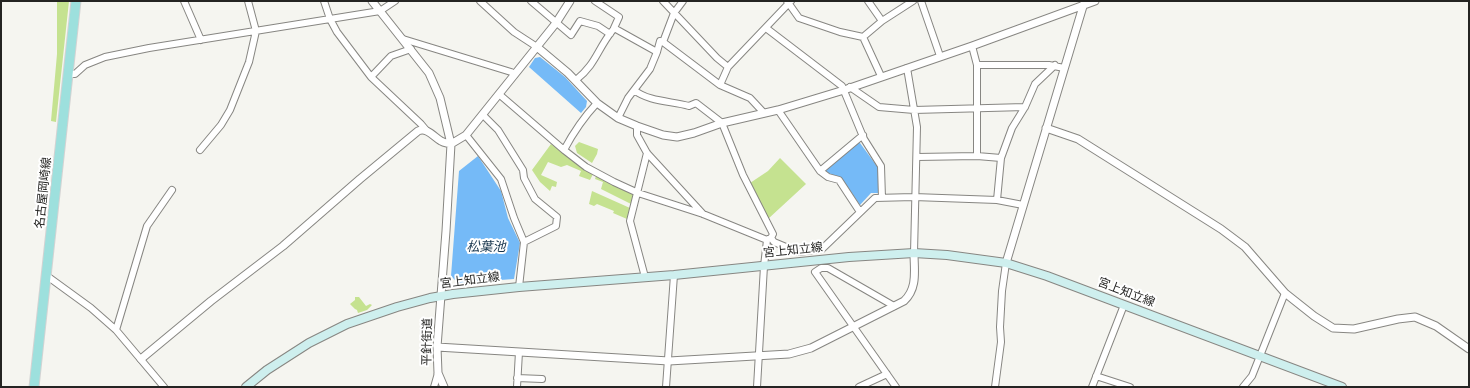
<!DOCTYPE html>
<meta charset="utf-8">
<style>
body{margin:0}
#map{position:relative;width:1470px;height:388px;overflow:hidden;background:#f5f5f0;font-family:Poppins,sans-serif}
canvas{display:block}
.frame{position:absolute;inset:0;border:2px solid #242422;pointer-events:none}
</style>
<div id="map">
<canvas width="1470" height="388"></canvas>
<div class="frame"></div>
</div>
<script>
const c = document.querySelector('canvas').getContext('2d');
c.lineJoin = 'round';
function fillPath(path, color) { c.fillStyle = color; c.fill(path, 'evenodd'); }
function strokePath(path, color, width, dash) { c.strokeStyle = color; c.lineWidth = width; c.lineCap = dash ? 'butt' : 'round'; c.setLineDash(dash || []); c.stroke(path); }
function write(font, color, halo, rows, align = 'center') {
  c.font = font + ' Poppins,"Noto Sans JP",sans-serif'; c.lineWidth = 4; c.setLineDash([]); c.textBaseline = 'middle'; c.strokeStyle = halo; c.fillStyle = color; for (const [text, x, y, turn = 0] of rows) {
    c.save(); c.translate(x, y); c.rotate((+turn || 0) * Math.PI / 180); c.textAlign = isNaN(turn) ? turn : align; if (halo) c.strokeText(text, 0, 0); c.fillText(text, 0, 0); c.restore();
  }
}
const green = new Path2D(`
 M57,1H69L56,122L51,121L57,54Z
 M579,142L598,149L597,154L592,163L577,153L575,146Z
 M551,144L593,174L590,180L579,176L581,171L567,165L561,167L548,162L541,175L557,182L556,187L552,186L550,191L540,182L532,170Z
 M780,158L806,184L768,219L750,183L768,171Z
 M596,176L635,195L631,204L601,189L603,182L595,179Z
 M592,191L630,208L627,219L613,213L614,211L597,204L594,206L589,204Z
 M355,297H359L366,306L370,304L372,305L367,310L358,313L357,310L355,309L350,304L355,300Z`);
const water = new Path2D(`
 M540,57L565,77L587,101L586,107L581,113L529,67L535,58Z
 M857,143H860L879,169L878,193H871L860,205L842,179L824,171Z
 M478,156L501,191L508,218L520,243L514,279L458,283L451,276L459,171Z`);
const minor = new Path2D(`
 M184,1L201,40
 M324,1L330,19L337,32L371,77L421,124L426,130
 M480,1L514,32L537,47
 M531,1L571,35L580,21L598,26L610,34
 M595,1L619,17L614,28L657,52
 M663,1L717,58L728,67
 M787,1L799,18L840,32L863,37
 M868,1L882,21
 M921,1L940,56
 M766,28L842,86L864,139L881,166L882,198
 M863,37L882,21L913,1
 M863,37L881,76
 M403,39L511,72L515,74
 M663,42L674,13L683,1
 M977,65H1049L1064,68
 M907,68L917,127L914,253
 M69,74H75L85,65L105,57L149,48L380,11L395,1
 M371,77L391,56L411,49
 M576,80C596,64 597,50 612,31
 M720,85L728,67L791,1
 M850,87L879,107L914,110L1025,107
 M634,90C649,102 672,101 689,106L696,103L722,123L743,175L773,234L771,238L768,239
 M500,95L564,150L586,167L614,182L638,193L703,214L767,240
 M778,110L820,171L828,177L839,180L860,212
 M483,115L498,130L523,170L524,178L535,199L557,217L556,226L524,242
 M618,118L628,98L650,69L657,52L660,41L663,42L720,85L750,98L764,113
 M637,126V135L647,153L703,214
 M466,135L501,179L514,218L524,242L519,287
 M200,150L221,125L230,110L249,62L256,31L248,1
 M564,150C573,133 583,118 597,103
 M977,156L1001,158
 M917,157L977,156V65L972,46
 M820,171L863,135
 M997,200L1001,158L1012,128L1025,107L1035,84L1055,65
 M771,238L774,242L798,252L822,249L875,198L914,197L997,200L1023,205
 M47,276L91,308L116,330L164,387
 M645,277L630,221L647,153
 M894,306L828,268H821L815,272L896,387
 M116,330L147,226L172,190
 M1096,376L1130,387
 M517,378L542,379
 M434,387L438,373
 M517,387L519,352
 M666,387L674,275
 M757,387L764,266L767,240
 M859,387L887,374
 M995,387L1001,342L1000,327L1002,291L1006,263
 M1092,387L1124,305
 M1243,387L1252,376L1285,293`);
const tertiary = new Path2D(`
 M372,1L429,73L440,98L451,144L446,231L437,347L438,373L444,387
 M537,47L568,73L597,103L618,118L637,126L663,135L677,137L694,133L722,123L778,110L844,90L972,46L1095,1
 M1046,128L1078,139L1221,229L1245,247L1285,293L1314,316L1333,328L1354,329L1398,319L1415,317L1436,326L1469,349
 M1006,263L1084,3
 M437,347L669,361L789,354L811,348L904,301C918,288 914,270 914,253
 M141,359L211,301L283,246L360,179L418,131C427,127 434,137 441,141C444,143 447,143 451,144L466,135L556,23L570,1`);
const secondary = new Path2D(`
 M246,387L267,370L309,343L347,324L397,307L430,298L453,294L519,287L674,275L849,257L914,253L947,255L1006,263L1047,276L1342,387`);
const primary = new Path2D(`
 M34,387L76,1`);
const streetNames = [
 ["名古屋岡崎線",44,193,-84],
 ["宮上知立線",793,251,-6],
 ["宮上知立線",470,281,-7],
 ["宮上知立線",1126,293,21],
 ["平針街道",428,342,-89]
];
const waterNames = [
 ["松葉池",486,248]
];
fillPath(green, '#c5e290');
fillPath(water, '#75baf7');
strokePath(minor, '#878682', 8);
strokePath(tertiary, '#878682', 9);
strokePath(secondary, '#878682', 10);
strokePath(primary, '#d3d3d3', 11);
strokePath(minor, '#fff', 6);
strokePath(tertiary, '#fff', 7);
strokePath(secondary, '#ceefee', 8);
strokePath(primary, '#9de0dd', 9);
write('12px', '#242422', '#fff', streetNames);
write('italic 13px', '#15334b', '#fff', waterNames);
</script>
